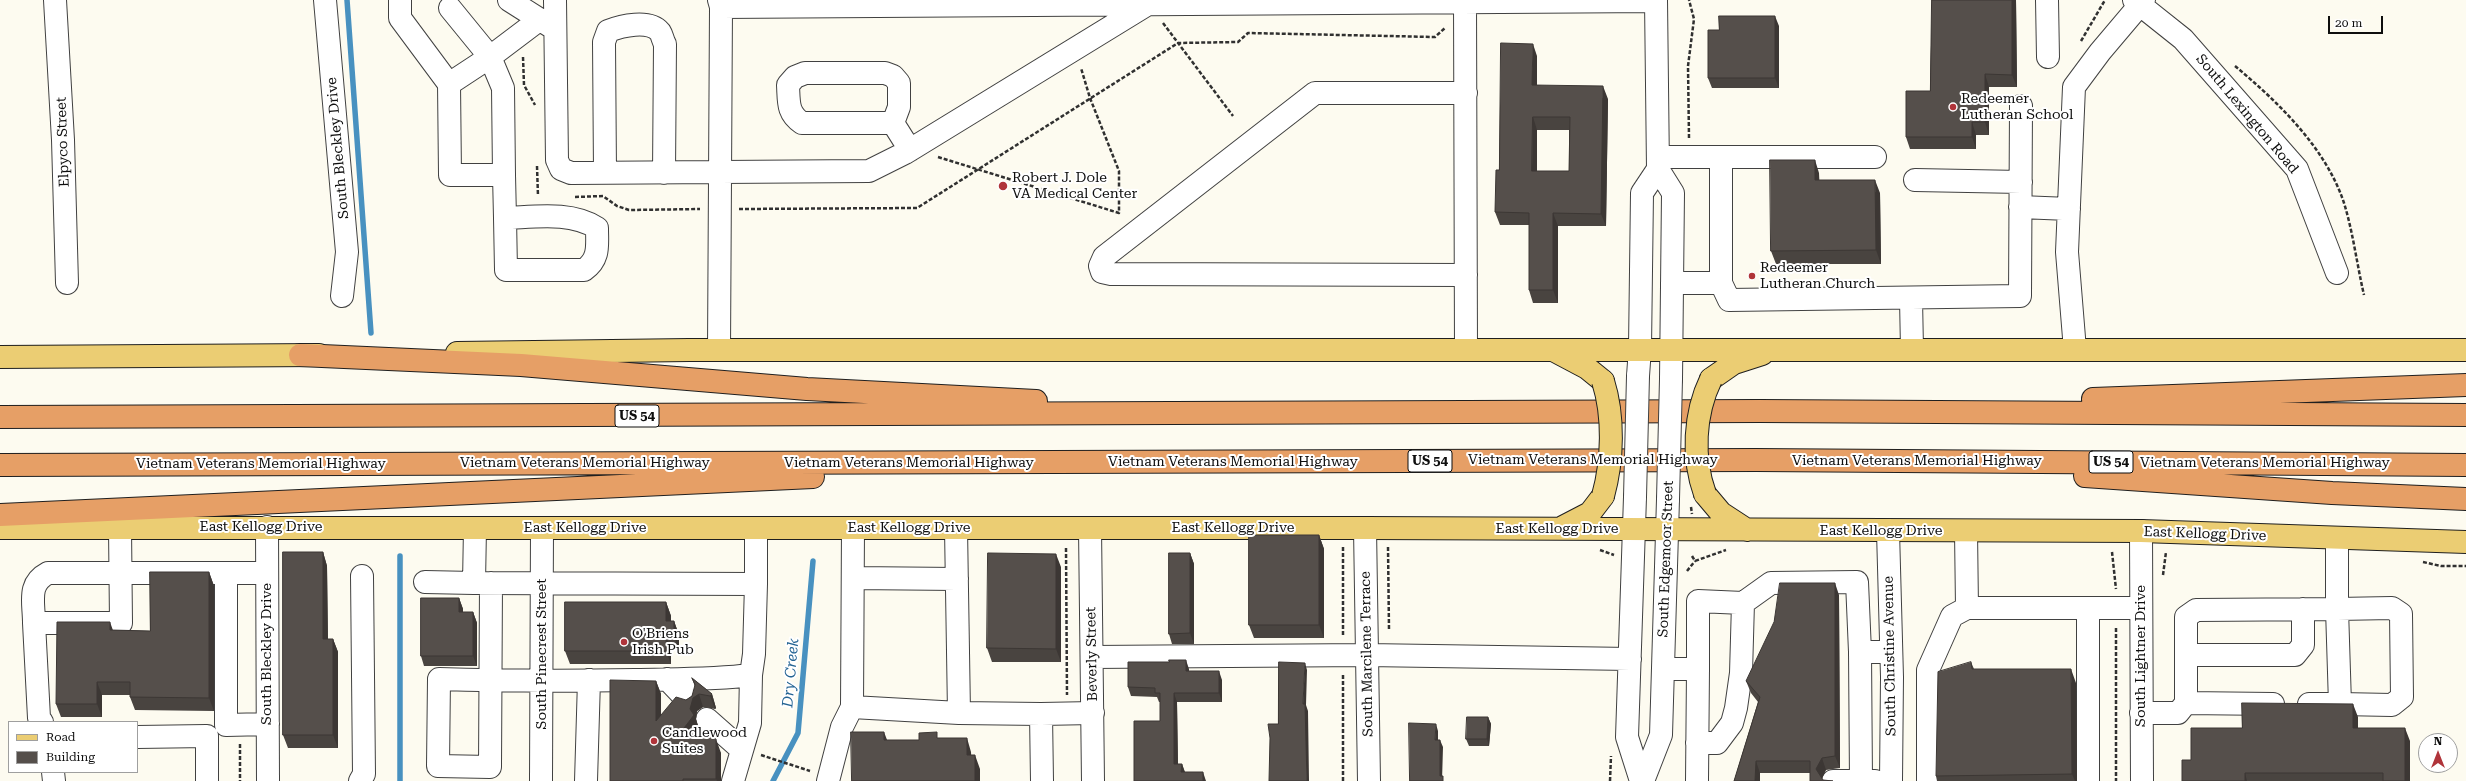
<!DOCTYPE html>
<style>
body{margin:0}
#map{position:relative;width:2466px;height:781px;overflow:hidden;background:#fdfbf0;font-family:"Roboto Serif",serif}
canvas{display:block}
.legend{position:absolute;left:8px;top:721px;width:130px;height:52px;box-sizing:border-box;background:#fff;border:1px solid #9f9f9f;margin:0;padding:5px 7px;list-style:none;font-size:12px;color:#0e0e0e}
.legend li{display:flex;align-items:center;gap:8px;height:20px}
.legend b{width:20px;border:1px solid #9f9f9f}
.north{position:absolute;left:2418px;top:733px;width:40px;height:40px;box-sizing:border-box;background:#fff;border:1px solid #9f9f9f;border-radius:50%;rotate:0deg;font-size:11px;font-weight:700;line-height:16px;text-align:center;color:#0e0e0e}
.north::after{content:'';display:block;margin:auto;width:14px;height:18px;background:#b0343a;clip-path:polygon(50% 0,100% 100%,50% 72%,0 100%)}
.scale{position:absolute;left:2328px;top:16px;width:55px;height:18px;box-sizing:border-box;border:2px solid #0e0e0e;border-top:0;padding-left:5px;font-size:12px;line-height:14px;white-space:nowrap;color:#0e0e0e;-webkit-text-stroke:3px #fff;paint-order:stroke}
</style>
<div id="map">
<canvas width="2466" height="781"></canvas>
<ul class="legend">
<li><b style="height:5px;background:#ebcd73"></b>Road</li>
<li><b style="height:11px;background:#554f4b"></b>Building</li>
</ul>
<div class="north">N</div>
<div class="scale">20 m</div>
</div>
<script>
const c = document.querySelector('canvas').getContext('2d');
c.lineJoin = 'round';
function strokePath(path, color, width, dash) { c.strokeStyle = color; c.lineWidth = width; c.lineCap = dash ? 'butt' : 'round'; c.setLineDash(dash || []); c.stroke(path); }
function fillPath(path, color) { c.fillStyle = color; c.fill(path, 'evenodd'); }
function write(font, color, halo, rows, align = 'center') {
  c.font = font + ' "Roboto Serif",serif'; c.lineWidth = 4; c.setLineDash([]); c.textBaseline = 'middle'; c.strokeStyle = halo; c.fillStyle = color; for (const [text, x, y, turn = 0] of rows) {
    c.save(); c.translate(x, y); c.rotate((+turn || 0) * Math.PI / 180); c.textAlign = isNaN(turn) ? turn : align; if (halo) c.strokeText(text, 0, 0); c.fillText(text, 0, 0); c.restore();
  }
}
const stream = new Path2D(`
 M347,0L371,333
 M400,781V556
 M773,781L798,733L813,561`);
const path = new Path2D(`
 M1163,23L1233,116
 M2081,41L2105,0
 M523,57L524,85L535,105
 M2235,66C2278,102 2326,148 2344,203C2353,232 2357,265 2364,295
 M1689,138L1688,66L1694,19L1689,0
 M938,157L1119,213V171L1090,98L1081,68
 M537,166L538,196
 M575,197L603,196L617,206L629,210L700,209
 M739,209L917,208L1178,43L1238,42L1248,33L1435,37L1445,28
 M1343,547V636
 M1388,547L1389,630
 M1066,548L1067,695
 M1600,550L1614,555
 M2112,552L2116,589
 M1692,556L1695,561L1726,550
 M2423,562L2441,566H2466
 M1687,571L1695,561
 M2163,575L2166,552
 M2116,628V781
 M1343,675V781
 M240,744V781
 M761,755L810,771
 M1610,781L1611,756`);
const minor = new Path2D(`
 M55,0L63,140L67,283
 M325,0L347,252L342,296
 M400,0V18L449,84
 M509,0L550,26
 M555,0L557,160L561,169L571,173L869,171L905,153L1148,4
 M719,0L721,7L719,350
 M1465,0L1466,349
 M1656,0L1658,169L1673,193L1671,379
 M2047,0L2048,57
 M2134,0L2183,39L2297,169L2337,273
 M721,7L1656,1
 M450,8L490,57L449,84L450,175H504L503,88L490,57L539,20
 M1466,93H1315L1104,257L1100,266L1102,272L1111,274L1466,275
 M893,123H802C787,113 789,102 788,85L795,77L805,73H885L893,76L899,83V107L893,123L910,150
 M1658,157H1875
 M1721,157V283
 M605,173L604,42L608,31C621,26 649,19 660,32C662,35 663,41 665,44L664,173
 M504,175L505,218C535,217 571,211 597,228C597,245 600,259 584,270H506L505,218
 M1915,180L2021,182
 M2020,207L2069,209
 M1672,283H1721L1729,300L2020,296L2021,106
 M1911,299L1912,349
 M2075,350L2067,252L2074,87L2100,52L2144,0
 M1638,376L1640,348L1642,193L1658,169
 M1635,497L1627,737L1641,781
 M267,527L268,781
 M956,528L959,713L1041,714
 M1090,528L1093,781
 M1365,528L1369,781
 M1888,531L1892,677L1891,781
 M1966,531L1967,608H2141
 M2141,531L2142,781
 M2337,538V609L2392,608L2401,614L2402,697L2392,705L2340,704
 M226,573V725L268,724
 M853,578L957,579
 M425,582L474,583L475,528
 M474,583L756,584V528
 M491,583L490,767L438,766L439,679C504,681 569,681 635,680C673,679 712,680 751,675L754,654L756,584
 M1743,603L1771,583L1857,582L1860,652H1891
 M2088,608V781
 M34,623C34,602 27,584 48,573H267
 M1860,652L1861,781
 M2187,655H2295L2303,645V609
 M1092,657L1367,655L1630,659
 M1663,669H1698L1697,781
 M667,679L688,701
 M2186,703L2273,704
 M852,707L959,713
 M2141,713H2178L2186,703V617L2196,610L2337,609L2340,704H2309
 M707,719L742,750
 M42,722L39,718L34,623H121L120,528
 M137,737L207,736V781
 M1697,743H1717L1732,723L1736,708L1741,673L1743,603L1698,601V669
 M53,772L54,781
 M360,781L364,774L362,576
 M541,781L542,528
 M586,781L589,680
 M733,781L750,723L751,675
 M828,781L842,727L852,707L853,528
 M1042,781L1041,714L1093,713
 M1643,781L1661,735L1668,499
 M1833,781H1875
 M1928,781V670L1952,616L1967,608`);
const major = new Path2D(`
 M1553,350L1587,368L1603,381
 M457,353L689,350H2466
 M0,357L319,355
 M1711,379L1734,363L1762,354
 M1705,494L1721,513L1747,530
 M1563,527L1590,513L1603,496
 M0,528H1365L2141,531L2466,542`);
const highway = new Path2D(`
 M300,355L521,365L807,389L1036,401
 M2093,399L2466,385
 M0,417L1760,411L2466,415
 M0,465L1756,460L2466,465
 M2085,476L2332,493L2466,499
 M0,515L813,477`);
const pathBridge = new Path2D(`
 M1691,507L1692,514`);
const minorBridge = new Path2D(`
 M1635,497L1638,376
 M1668,499L1671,379`);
const majorBridge = new Path2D(`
 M1603,381C1614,416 1613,460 1603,496
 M1705,494C1692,458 1694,414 1711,379`);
const wall = new Path2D(`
 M1932,0H2016L2017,87H1989V135H1976V149H1910L1906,137L1930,91Z
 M1779,26V88H1712L1708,78L1719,30Z
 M1537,56V85L1608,99L1606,226H1558V303H1533L1529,290V225H1500L1495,212L1499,170ZM1537,130H1569V171H1537Z
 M1819,173V180L1880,193L1881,264H1776L1771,251Z
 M1319,535L1324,549V638H1254L1249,625Z
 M323,552L327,566L328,639H333L338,652V748H288L283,735Z
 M1190,553L1194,564V644H1172L1169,634Z
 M1061,567V662H992L987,648Z
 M209,572L214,586V711L135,710L130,697V695H102V717H61L56,704L113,630L150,631Z
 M1839,595L1840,768L1826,770L1810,781V773H1760V781H1734L1758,702L1751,693L1746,681Z
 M459,598L463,609V612H473L477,623V666H424L421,656Z
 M666,602L671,616V621H674L679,635V650H671V664H570L565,651Z
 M1971,662L1974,669L2076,683L2077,781H1937L1936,776Z
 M1189,669V671L1222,680V702H1177L1178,764H1182L1185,772L1134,781L1160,721V702H1159L1157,697L1131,696L1128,687Z
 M692,678L712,694L716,708L715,709L703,707L697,711L696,719L699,729L696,732L721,753V781H610L656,681L661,694V716L692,696L695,687Z
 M1488,717L1491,724L1489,746H1469L1466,739Z
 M2358,717V728L2410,741V781H2182L2191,760L2242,728Z`);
const shadedWall = new Path2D(`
 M2012,0H2016L2017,87L2012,75Z
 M1775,16L1779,26V88L1775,78Z
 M1533,44L1537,56V98L1532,85Z
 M1985,74L1989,87V135L1985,122Z
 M1603,86L1608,99L1606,226L1601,214Z
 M1533,117L1537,130V183L1532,171Z
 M1972,122L1976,135V149L1972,137Z
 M1815,160L1819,173L1820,194L1815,180Z
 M1875,180L1880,193L1881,264L1876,250Z
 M1553,213L1558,226V303L1553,290Z
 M1319,535L1324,549V638L1319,625Z
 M323,552L327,566L328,652L323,639Z
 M1190,553L1194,564V644L1190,633Z
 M1056,554L1061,567V662L1056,649Z
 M209,572L214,586V711L209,698Z
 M1835,583L1839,595L1840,768L1835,756Z
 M459,598L463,609V623L459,612Z
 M666,602L671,616V635L666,621Z
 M473,612L477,623V666L473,656Z
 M674,621L679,635V650L674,636Z
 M110,622L115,636L110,630Z
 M666,636L671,650V664L666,651Z
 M333,639L338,652V748L333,735Z
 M1186,660L1189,669V680L1186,671Z
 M1305,663L1307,670L1306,705L1308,711L1309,781H1307L1303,704Z
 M2071,669L2076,683L2077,781H2075L2072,774Z
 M1219,671L1222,680V702L1219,693Z
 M656,681L661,694V735L656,721Z
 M97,682L102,695V717L97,704Z
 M1174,693L1177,702L1178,773L1174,764Z
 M699,694L703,707L697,711L696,719L699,729L685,746L681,732L690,709L693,698Z
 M712,694L716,708L715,709L710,696Z
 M2353,704L2358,717V741L2353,728Z
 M1488,717L1491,724L1489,746L1487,739Z
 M1436,724L1438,731V747L1435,740Z
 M2405,728L2410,741V781H2405Z
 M884,732L889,745L884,740Z
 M967,738L971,752L972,769L967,755Z
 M716,739L721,753V781H717L716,779Z
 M1440,740L1443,747L1442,781L1440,776Z
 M975,755L980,769V781H975Z
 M1822,758L1826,770L1821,781L1816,769Z
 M1756,761L1760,773V781H1755Z
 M1182,764L1185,773L1181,772Z
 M1203,772L1206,781H1203Z
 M2245,773L2247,781H2245Z`);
const building = new Path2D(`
 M1932,0H2012V75L1985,74V122H1972V137H1906V91H1930Z
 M1719,16H1775V78H1708V30H1719Z
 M1501,43L1533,44L1532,85L1603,86L1601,214L1553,213V290H1529V213L1495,212L1496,170H1499ZM1533,117H1570L1569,171H1532Z
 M1770,160H1815V180H1875L1876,250L1771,251Z
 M1249,535H1319V625H1249Z
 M283,552H323V639H333V735H283Z
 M988,553L1056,554V649L987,648Z
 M1169,553H1190V633L1169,634Z
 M150,572H209V698L130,697V682H97V704H56L57,622H110V630L150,631Z
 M1780,583H1835V756L1822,758L1816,769L1823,780L1833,781H1810V761H1756L1755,781H1734L1760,697L1746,681L1774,622Z
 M421,598H459V612H473V656H421Z
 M565,602H666V621H674V636H666V651H565Z
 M1169,660H1186V671H1219V693H1174V764H1182L1181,772H1203V781H1134V721H1160V693H1155V688L1128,687V662H1169Z
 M1279,662L1305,663L1303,704H1305L1307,781H1269L1270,738L1268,724H1278Z
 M1971,662L1972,669H2071L2072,774L1936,776L1938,672Z
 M692,678L712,694L710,696L699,694L693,698L690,709L694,715L681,732H708L716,739V779H683V781H610V680L656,681V721L676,697L686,700L692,696L695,685Z
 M2242,703L2353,704V728H2405V781H2383V773H2245V781H2182V760H2191V728H2242Z
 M1467,717H1488L1487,739H1466Z
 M1409,723L1436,724L1435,740H1440V776H1443V781H1410Z
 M851,732H884V740H919V733L937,732V738H967V755H975V781H852Z`);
const markers = [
 [1953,107,4,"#b0343a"],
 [1003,186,5,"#b0343a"],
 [1752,276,4,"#b0343a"],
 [624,642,4,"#b0343a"],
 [654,741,4,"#b0343a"]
];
const shields = [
 [637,416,44],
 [1430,461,44],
 [2111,462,44]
];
const shieldNames = [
 ["US 54",637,416],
 ["US 54",1430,461],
 ["US 54",2111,462]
];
const poiNames = [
 ["Redeemer",1961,99],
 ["Lutheran School",1961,115],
 ["Robert J. Dole",1012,178],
 ["VA Medical Center",1012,194],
 ["Redeemer",1760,268],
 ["Lutheran Church",1760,284],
 ["O'Briens",632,634],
 ["Irish Pub",632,650],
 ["Candlewood",662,733],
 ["Suites",662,749]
];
const streetNames = [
 ["South Lexington Road",2247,114,50],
 ["Elpyco Street",63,142,-92],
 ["South Bleckley Drive",338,148,-95],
 ["Vietnam Veterans Memorial Highway",1593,460],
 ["Vietnam Veterans Memorial Highway",1917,461],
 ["Vietnam Veterans Memorial Highway",1233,462],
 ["Vietnam Veterans Memorial Highway",585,463],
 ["Vietnam Veterans Memorial Highway",909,463],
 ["Vietnam Veterans Memorial Highway",2265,463],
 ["Vietnam Veterans Memorial Highway",261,464],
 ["East Kellogg Drive",261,527],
 ["East Kellogg Drive",585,528],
 ["East Kellogg Drive",909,528],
 ["East Kellogg Drive",1233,528],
 ["East Kellogg Drive",1557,529],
 ["East Kellogg Drive",1881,531],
 ["East Kellogg Drive",2205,534,2],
 ["South Edgemoor Street",1666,559,-88],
 ["South Bleckley Drive",267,654,-90],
 ["South Pinecrest Street",542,654,-90],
 ["Beverly Street",1092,654,-91],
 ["South Marcilene Terrace",1367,654,-91],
 ["South Christine Avenue",1890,656,-91],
 ["South Lightner Drive",2141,656,-90]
];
const waterNames = [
 ["Dry Creek",791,673,-85]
];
strokePath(stream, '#4891c0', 5.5);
strokePath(minor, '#414141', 24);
strokePath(major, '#1f1f1f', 24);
strokePath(highway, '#1f1f1f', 24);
strokePath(path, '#303030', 2.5, [4, 2]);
strokePath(minor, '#fff', 22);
strokePath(major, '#ebcd73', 22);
strokePath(highway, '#e69f66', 22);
strokePath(minorBridge, '#414141', 24, []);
strokePath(majorBridge, '#1f1f1f', 24, []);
strokePath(pathBridge, '#303030', 2.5, [4, 2]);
strokePath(minorBridge, '#fff', 22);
strokePath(majorBridge, '#ebcd73', 22);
fillPath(wall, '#494440');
fillPath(shadedWall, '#3c3734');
fillPath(building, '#554f4b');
strokePath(building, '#3c3734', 1);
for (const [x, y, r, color] of markers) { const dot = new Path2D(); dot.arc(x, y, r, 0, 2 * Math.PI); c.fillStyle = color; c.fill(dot); strokePath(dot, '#fff', 1.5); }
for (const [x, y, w] of shields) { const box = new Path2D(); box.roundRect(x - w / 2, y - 11, w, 22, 3); c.fillStyle = '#fff'; c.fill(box); strokePath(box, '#0e0e0e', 1); }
write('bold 13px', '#0e0e0e', null, shieldNames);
write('14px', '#0e0e0e', '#fff', poiNames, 'left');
write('14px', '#0e0e0e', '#fff', streetNames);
write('italic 15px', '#236393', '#fff', waterNames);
</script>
